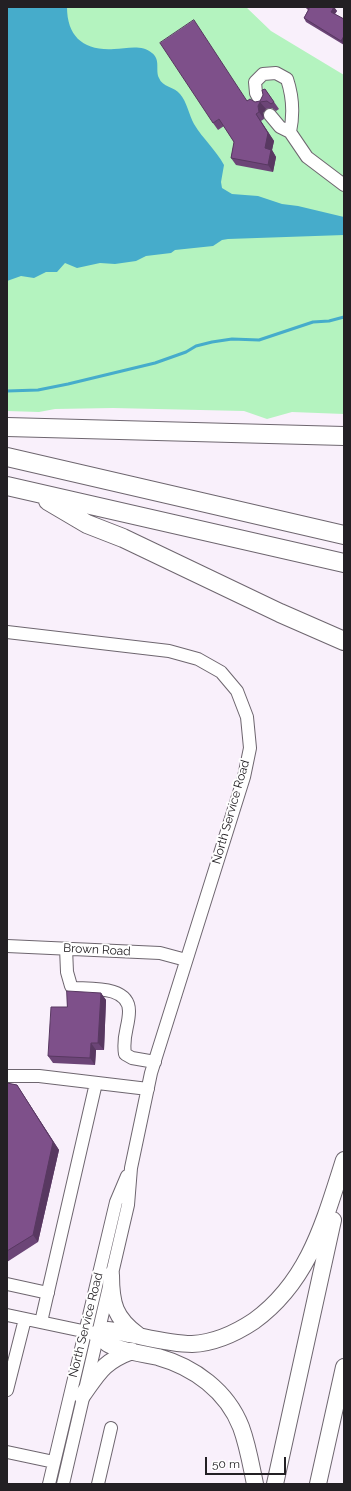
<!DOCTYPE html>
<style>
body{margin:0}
#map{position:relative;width:351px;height:1491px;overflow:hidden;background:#f9f0fb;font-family:Raleway,sans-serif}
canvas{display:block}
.frame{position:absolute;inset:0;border:8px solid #232024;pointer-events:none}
.scale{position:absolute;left:205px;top:1457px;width:81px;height:18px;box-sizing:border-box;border:2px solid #232024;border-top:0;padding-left:5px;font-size:12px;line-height:14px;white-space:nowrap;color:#232024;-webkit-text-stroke:3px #fff;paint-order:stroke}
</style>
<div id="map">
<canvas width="351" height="1491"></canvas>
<div class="frame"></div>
<div class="scale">50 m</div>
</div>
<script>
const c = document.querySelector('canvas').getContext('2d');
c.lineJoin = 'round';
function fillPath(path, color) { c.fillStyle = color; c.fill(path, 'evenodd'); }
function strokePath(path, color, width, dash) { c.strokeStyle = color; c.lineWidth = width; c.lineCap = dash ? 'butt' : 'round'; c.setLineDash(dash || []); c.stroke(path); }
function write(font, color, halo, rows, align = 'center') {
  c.font = font + ' Raleway,sans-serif'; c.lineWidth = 4; c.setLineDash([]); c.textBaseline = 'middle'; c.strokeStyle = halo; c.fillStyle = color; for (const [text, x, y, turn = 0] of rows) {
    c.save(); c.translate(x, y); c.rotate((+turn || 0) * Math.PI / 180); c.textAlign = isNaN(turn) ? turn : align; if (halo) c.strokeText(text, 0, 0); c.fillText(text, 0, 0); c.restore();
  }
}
const green = new Path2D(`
 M7,7H246L271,31L344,75V414L292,412L267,419L244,411L113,408L55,409L39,412L7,411Z`);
const water = new Path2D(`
 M7,7H67C67,37 84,51 114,49C126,49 141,44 152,53C161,60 155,70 159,78C162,87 175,87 180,94C187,102 189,115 194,124C203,139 216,150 224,165L221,182L222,188L232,194L258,196L282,204L298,206L344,217V235L228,239L222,240L213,246L175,250L171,253L146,256L136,261L115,264L100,263L77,268L65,263L57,272H46L34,278L21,276L7,281Z`);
const stream = new Path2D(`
 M7,391L38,390L68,384L155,363L186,352L196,346L212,342L232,339L259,340L313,322L329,321L344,317`);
const minor = new Path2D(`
 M261,102L256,93L255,82L263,74L276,73L287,79C293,97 294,113 290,132
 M270,115L280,127L290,132L307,157L344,185
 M7,632L169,651L198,659L221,672L237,691L247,717L250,748L244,777L151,1073L131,1168L128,1205L63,1484
 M7,946L160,953L186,960
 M66,948L67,972L71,986L75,988C92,989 129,986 129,1011C129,1027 122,1035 125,1054L132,1058L155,1062
 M7,1076H39L148,1089
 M7,1284L48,1293
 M7,1315L92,1333
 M41,1322L96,1083
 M7,1390L25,1319
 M7,1452L54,1462
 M49,1484L116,1202L127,1176
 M98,1484L111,1428`);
const major = new Path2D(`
 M111,1275C111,1304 115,1318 138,1335
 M96,1334C100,1333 104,1331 108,1330C114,1330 123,1333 129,1334C149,1338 171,1344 192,1344C214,1343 236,1333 254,1321C309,1281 324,1222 344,1160
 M96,1334C100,1337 104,1341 108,1344C115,1349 147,1355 158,1357C194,1367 227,1391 241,1427C248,1446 251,1465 255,1484
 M82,1396C99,1372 103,1362 132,1351
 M275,1484L333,1220
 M318,1484L344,1367`);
const highway = new Path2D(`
 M7,427L344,436
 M7,457L344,535
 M7,486L344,563
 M48,501L87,524L123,538L280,613L344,641`);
const wall = new Path2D(`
 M305,7H334L337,11L335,14L344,19V45L306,22L304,18L308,10Z
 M265,89L279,109L276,111L272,108L266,109L263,113L264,119L261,121L274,141L272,150L276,157L273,172L236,165L231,158L234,142L224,126L218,130L213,123L247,100L255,102L260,101L263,95Z
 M101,993L106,1000L104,1050H96L95,1065L53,1063L48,1056L67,1007Z
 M7,1083L17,1085L59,1150L38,1242L7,1262Z`);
const shadedWall = new Path2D(`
 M334,7L337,11L334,15L331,12Z
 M344,36V45L341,41Z
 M260,102L266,109L263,113L264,119L259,112L258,106Z
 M256,114L274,141L272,150L276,157L273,172L268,165L265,148Z
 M101,993L106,1000L104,1050L98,1043Z
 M91,1043L96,1050L95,1065L90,1058Z
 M17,1085L59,1150L38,1242L33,1235Z`);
const building = new Path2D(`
 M307,7H334L331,12L344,19V36L341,41L304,18L309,9Z
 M194,20L247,101L250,99L255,102L260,101L263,95L262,90L265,89L274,102L271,104L267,101L260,102L258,106L259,112L256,114L268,133L265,148L271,150L268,165L231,158L234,142L219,119L213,123L160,43Z
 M67,991L101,993L98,1043H91L90,1058L48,1056L51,1007H67Z
 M7,1083L17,1085L53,1142L33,1235L7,1251Z`);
const streetNames = [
 ["North Service Road",231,812,-74],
 ["Brown Road",97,950,3],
 ["North Service Road",86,1325,-76]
];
fillPath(green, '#b4f3bf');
fillPath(water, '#46accb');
strokePath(stream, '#46accb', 3);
strokePath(minor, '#6e666f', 14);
strokePath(major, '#6e666f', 18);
strokePath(highway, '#6e666f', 20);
strokePath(minor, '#fff', 12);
strokePath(major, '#fff', 16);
strokePath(highway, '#fff', 18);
fillPath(wall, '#6c4577');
fillPath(shadedWall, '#583861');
fillPath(building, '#7e508a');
strokePath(building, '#583861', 1);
write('12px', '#232024', '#fff', streetNames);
</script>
